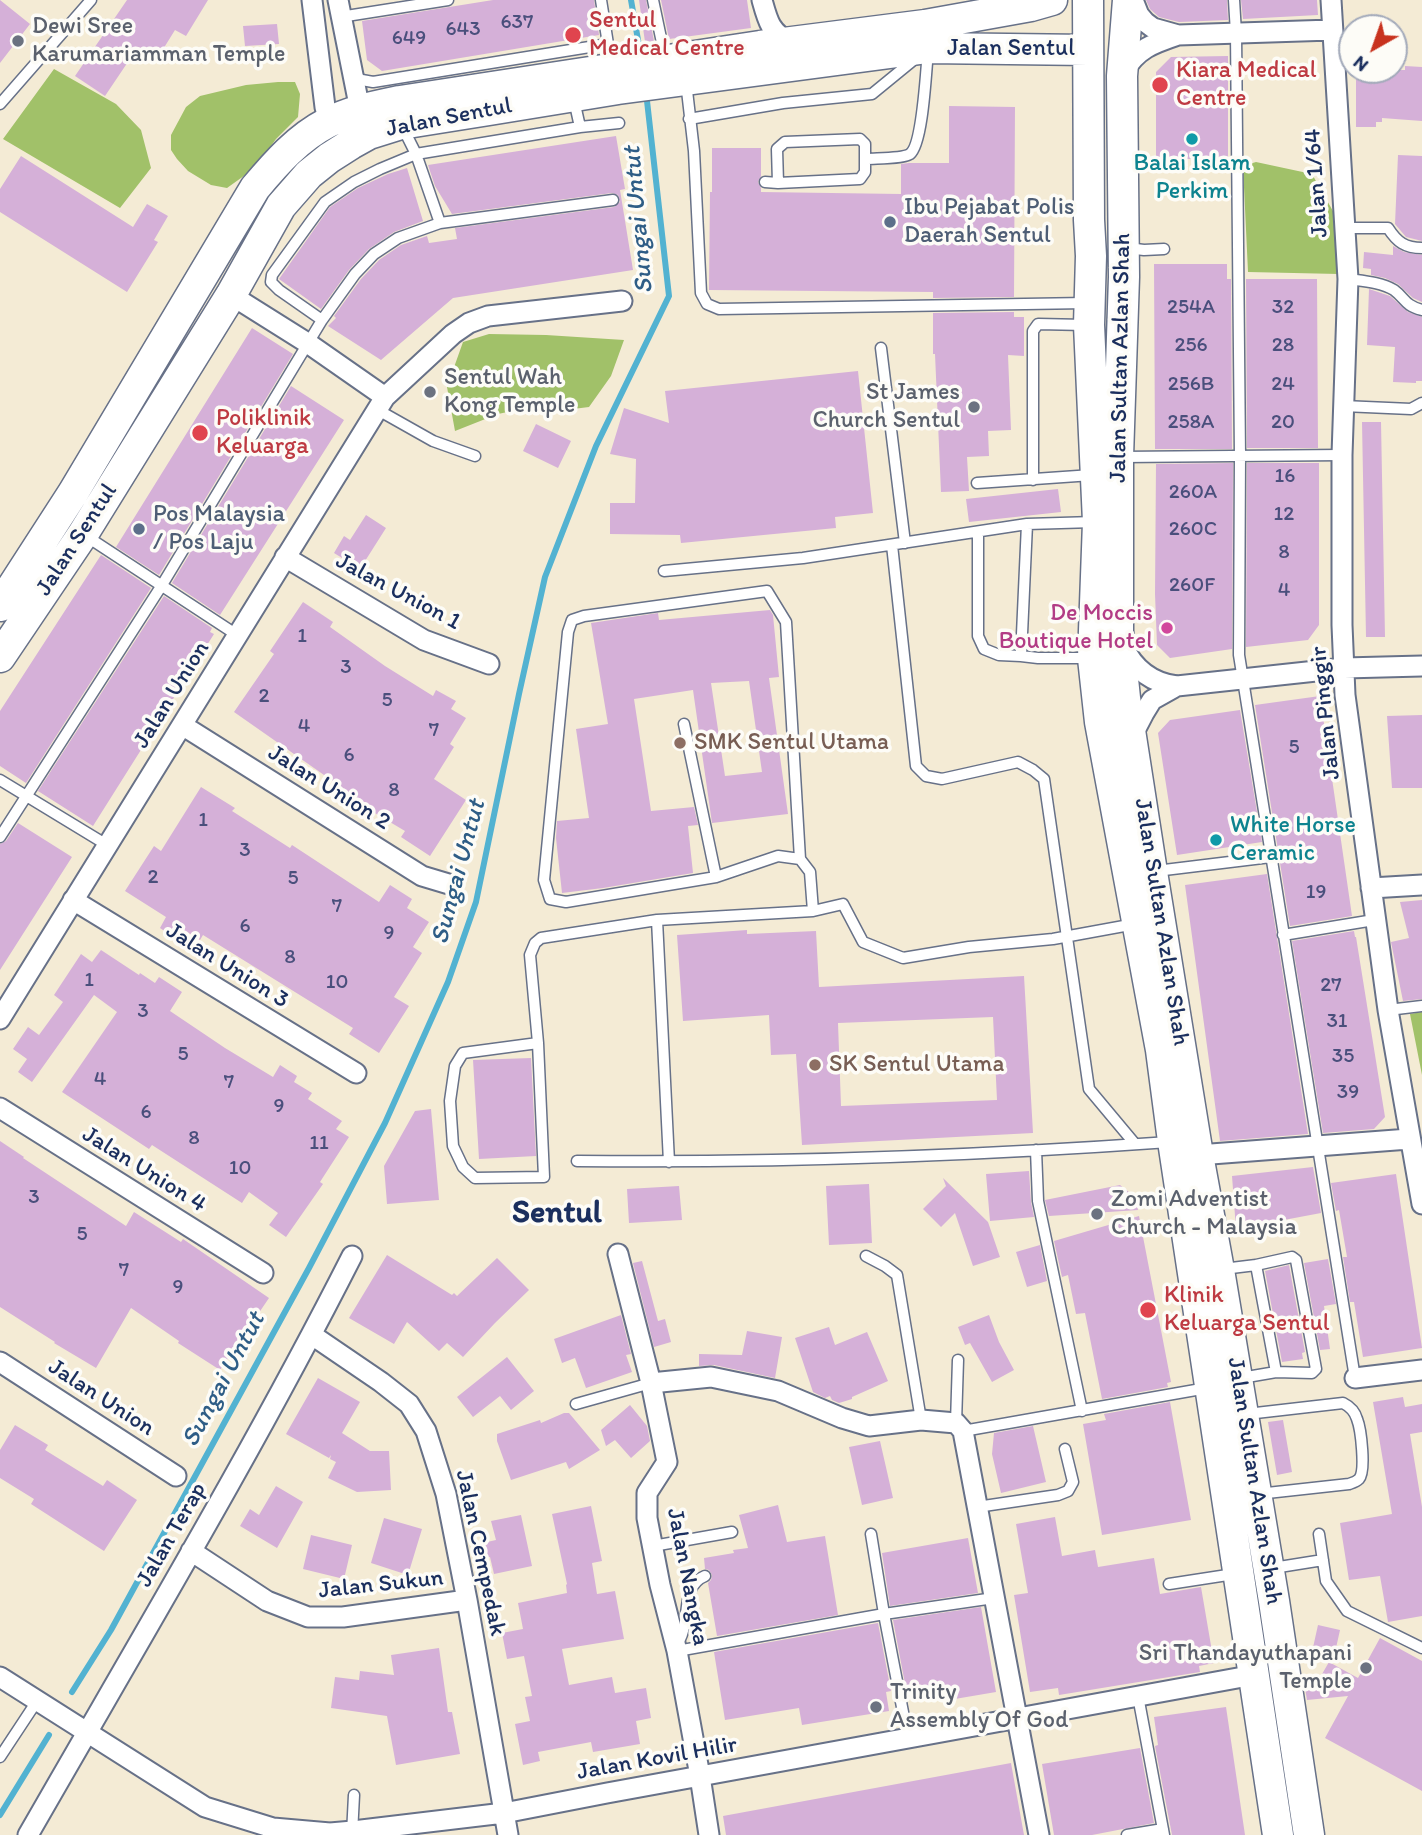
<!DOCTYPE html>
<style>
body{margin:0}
#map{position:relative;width:1422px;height:1835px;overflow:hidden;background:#f4ebd5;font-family:Itim,sans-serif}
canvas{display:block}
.north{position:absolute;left:1338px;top:14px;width:70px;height:70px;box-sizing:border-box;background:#fdfcf7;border:2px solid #a3aaba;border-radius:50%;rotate:220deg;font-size:19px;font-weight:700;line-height:28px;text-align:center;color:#1b2f5e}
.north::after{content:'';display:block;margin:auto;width:24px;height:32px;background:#c8321e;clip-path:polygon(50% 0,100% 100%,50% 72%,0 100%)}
</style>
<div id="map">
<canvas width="1422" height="1835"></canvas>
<div class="north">N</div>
</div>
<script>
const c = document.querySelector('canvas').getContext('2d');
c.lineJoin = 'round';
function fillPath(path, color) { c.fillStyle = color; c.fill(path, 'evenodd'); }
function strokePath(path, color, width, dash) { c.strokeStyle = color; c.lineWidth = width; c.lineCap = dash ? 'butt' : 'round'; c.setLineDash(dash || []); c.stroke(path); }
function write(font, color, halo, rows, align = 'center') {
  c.font = font + ' Itim,sans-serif'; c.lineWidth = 7; c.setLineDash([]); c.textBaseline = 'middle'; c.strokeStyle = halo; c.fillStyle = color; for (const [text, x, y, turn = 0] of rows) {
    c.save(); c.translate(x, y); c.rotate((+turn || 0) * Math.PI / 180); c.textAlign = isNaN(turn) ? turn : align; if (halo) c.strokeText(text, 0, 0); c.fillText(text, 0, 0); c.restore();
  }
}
const green = new Path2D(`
 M54,69L116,104L141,130L151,168L120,208L3,139Z
 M278,82H295L300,94L298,117L276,139L255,168L227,188L211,185L188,171L177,159L171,150V135L186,107L200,96L246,85Z
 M1256,162L1312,174L1338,220L1339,274L1248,272L1243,166Z
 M489,334L546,335L624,340L611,376L589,407L565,410L536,406L498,414L455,431L447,387L463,342Z
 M1422,1012V1075L1410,1014Z`);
const stream = new Path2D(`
 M631,0L641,57
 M72,1692L111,1630L309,1268L385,1123L448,982L476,902L519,694L545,577L596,446L669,296L646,92
 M0,1815L49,1735`);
const building = new Path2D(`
 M0,0L30,24L0,63Z
 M127,0H208L186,36L175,30L157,59L138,47L105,96L75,76Z
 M493,0H594L599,35L382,71L367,60L362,21Z
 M639,0H646L654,41L645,42Z
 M661,0H747L751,28L669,39Z
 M1146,0H1227L1228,20L1179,22L1159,17L1150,9Z
 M1241,0H1317L1318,15L1243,19Z
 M277,24L279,44L245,46L243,26Z
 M1228,56V159H1156V72L1171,57Z
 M1405,66L1422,67V121L1382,118V122H1376V127H1356V70H1405Z
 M949,106L1015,107L1014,297L933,298V292L709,290L710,192H712V148H761V176L758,182L761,188V192L901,194V164L909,163H949Z
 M616,136L625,189L620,190L633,270L453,298L381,360L328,326L336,318L334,316L361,279L379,260L401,245L427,236L429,243L457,239L455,228L614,207L620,202L618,195L612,193L452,214L435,186L428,165Z
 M1398,155L1422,156V241L1406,237L1395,224Z
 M21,156L133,227L147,204L168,216L154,240L158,242L127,292L0,212V189Z
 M407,168L423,221L394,232L369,249L349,270L321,309L279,279L330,207L358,188L388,174Z
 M1393,246L1404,252L1422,255V302L1413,298L1398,284L1385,278L1371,275V269L1363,268L1364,252L1393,255Z
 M1154,264H1227V279H1231L1232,449H1155Z
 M1246,279H1317L1318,448H1247Z
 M1369,289L1390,296L1408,312L1422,317V381H1416V383L1393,382L1395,347L1367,345Z
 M1014,312V317H1024V356L1008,355L1011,430L988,431L989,456L967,457L969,491L941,492L935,354H933V313Z
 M252,328L293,354L159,575L116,547Z
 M858,371L873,513L835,517L836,528L681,543L680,535L610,534V503H635L636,459L610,454L624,408L669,423L665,391Z
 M291,386L344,420L220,615L172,583Z
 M1362,422H1381L1385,637H1366Z
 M536,424L571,441L558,468L523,451Z
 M1233,463L1232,649L1170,658L1157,645L1155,594L1156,464Z
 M1247,463H1319V625L1308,640L1246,647Z
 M1058,489L1061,512L969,522L966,499Z
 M366,515L386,528L360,569L334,553L344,536L350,540Z
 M101,555L151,588L26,783L0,766V711Z
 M164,596L212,628L210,632L214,634L93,826L38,791Z
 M303,602L333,622L330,627L385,666L433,696L436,690L456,701L451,709L466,718L450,744L454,747L434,779L466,800L430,856L401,837L405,831L363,806L364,803L234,712L274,654L270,651Z
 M770,610L773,615L779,677L769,678L788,814L712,823L693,690L634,699L651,811L694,807L698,825L688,826L693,873L603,888L562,893L556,838L557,821L589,818L576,729L608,724L591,623L658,613L659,620ZM749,681L762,772L725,776L711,683Z
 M1320,696L1352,916L1290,926L1255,705Z
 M1240,710L1262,842L1177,855L1158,733L1170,720Z
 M1422,715V788H1392L1387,716Z
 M201,787L235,808L232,811L290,848L292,845L379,902L390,885L412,899L407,908L429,922L413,947L422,953L394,997L409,1006L379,1053L349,1034L353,1028L203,935L200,940L187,932L181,942L160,928L166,917L125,891L154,846L161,851Z
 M18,823L72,857L0,970V844L6,841Z
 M1267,874L1308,1134L1220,1141L1185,885Z
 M1422,900V999L1403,1001L1391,942L1409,938L1400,902Z
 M747,930V934L816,931L819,987L1024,976L1033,1133L802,1145L796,1054L771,1055L769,1015L683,1021L677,935ZM993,1017L997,1100L841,1106L838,1023Z
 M1354,931L1355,937H1356L1385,1117L1374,1129L1323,1133L1292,941Z
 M101,950L139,975L140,973L155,983L159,977L182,992L170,1011L225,1048L273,1077L280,1065L297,1076L294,1082L312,1093L308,1099L342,1121L336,1129L349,1137L320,1182L323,1184L286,1237L269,1225L278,1213L249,1192L242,1203L152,1145L149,1149L62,1092L117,1012L94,995L32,1082L18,1072L27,1059L13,1049L28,1027L39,1035L63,1002L54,995L81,954L92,962Z
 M531,1058L536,1156L479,1159L473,1060Z
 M431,1109L439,1200L387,1204L384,1166L415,1111Z
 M0,1141L24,1157L23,1158L126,1226L134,1212L181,1242L183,1239L269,1298L220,1370L178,1343L179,1341L131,1308L96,1368L54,1343L55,1342L0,1307Z
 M1313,1167L1321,1213L1236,1229L1232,1176Z
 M1029,1171L1031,1202L1034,1217L990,1221L986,1174Z
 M1396,1174L1422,1348L1363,1357L1354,1302H1350L1343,1257H1347L1339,1210L1336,1211L1331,1183Z
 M943,1178L988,1222L1000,1257L973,1266L955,1213L941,1227L923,1209L946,1186Z
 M869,1184L872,1243L829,1245L826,1186Z
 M1120,1185L1135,1197L1138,1210L1049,1216L1045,1200Z
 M679,1186L682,1220L629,1223L627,1189Z
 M1139,1216L1171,1382L1167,1383L1168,1387L1102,1399L1085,1313L1076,1314L1068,1275L1062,1277L1054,1241Z
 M1040,1245L1047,1281L1027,1287L1016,1252Z
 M387,1255L452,1295L454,1293L457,1296L497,1258L529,1290L495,1323L463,1357L447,1343L439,1351L407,1322L394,1344L349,1318Z
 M1328,1259L1336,1304L1324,1306L1330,1349L1320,1350L1304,1263Z
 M642,1261L658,1321L665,1319L671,1342L654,1347L633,1263Z
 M1289,1265L1305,1352L1302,1353L1303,1359L1282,1362L1265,1271Z
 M621,1315L631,1354L626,1355L632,1372L586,1388L575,1358L562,1363L554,1339Z
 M989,1315L999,1342L1014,1370L992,1382L970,1343L965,1345L958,1327Z
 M829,1327L835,1345L867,1332L888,1381L852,1397V1399L839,1403L832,1400L830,1396L825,1398L813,1392L795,1338Z
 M747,1331L782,1337L775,1378L714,1365L699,1366V1354L742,1355Z
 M507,1357L534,1391L511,1410L500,1396L473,1417L457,1397Z
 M318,1378L360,1402L342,1433L370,1451H389L391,1490L357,1492L328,1478L336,1462L330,1459L331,1455L329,1458L286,1434Z
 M1403,1397L1405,1407L1422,1404V1432L1410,1434L1422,1507V1616L1388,1622L1380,1576L1349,1580L1340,1523L1392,1514L1373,1402Z
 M1170,1402L1191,1520L1102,1535L1083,1424L1106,1420L1104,1414Z
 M630,1405L647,1426L650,1441L631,1458L615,1440L606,1446L601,1430Z
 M564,1413H569L600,1450L569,1469L566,1462L511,1480L497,1441V1434L540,1420L541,1423Z
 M1283,1420L1292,1472L1277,1475L1268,1422Z
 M15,1425L48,1445L45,1450L103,1486L107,1480L137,1500L104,1551L31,1504L34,1499L0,1478V1450Z
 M1033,1426L1046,1482L1001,1493L992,1454L994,1433Z
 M880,1441L893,1498L862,1505L849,1447Z
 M276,1486L303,1502L277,1548L240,1526L250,1509L259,1515Z
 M778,1505L787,1542L825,1536L838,1615L717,1636L708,1583L711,1580L712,1575L709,1570L705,1569L704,1558L734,1553L733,1550L748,1548L739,1515Z
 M591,1506L602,1561L592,1563L597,1594L615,1591L624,1639L562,1649L569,1685L612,1677L615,1693L646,1688L651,1718L636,1721L640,1744L593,1752L591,1742L538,1752L540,1761L523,1765L515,1724L530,1721L525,1697L532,1696L524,1656L507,1659L502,1633L523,1629L518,1603L567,1593L566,1585L567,1584L552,1514Z
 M521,1515L532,1566L494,1574L490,1557L481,1558L478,1544L496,1540L491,1521Z
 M1055,1517L1062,1556L1095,1550L1098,1567L1154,1558L1160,1594L1201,1587L1214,1663L1199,1666L1200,1672L1059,1695L1058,1688L1030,1692L1014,1595L1028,1593L1016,1524Z
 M384,1518L422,1529L408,1575L371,1563Z
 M311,1535L352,1545L344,1579L303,1569Z
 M968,1538L978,1593L890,1606L882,1553Z
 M981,1607L996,1692L943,1701L939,1684L906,1689L893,1620Z
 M878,1623L891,1691L886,1692L889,1711L802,1725L799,1708L725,1720L714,1652Z
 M1318,1625L1340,1630L1334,1657L1312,1652Z
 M1380,1638L1422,1661V1791L1325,1738L1348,1696L1307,1700L1304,1682L1318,1681L1329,1662L1358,1678Z
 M439,1648L448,1712H452L460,1754L396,1765L387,1716L331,1708L335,1677L359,1680L360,1671L394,1675L391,1655Z
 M1226,1707L1245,1835H1172L1155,1746L1158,1745L1154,1717Z
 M1140,1748L1154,1823L1092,1835H1054L1042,1764Z
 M1011,1763L1024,1835H726L723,1816Z`);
const service = new Path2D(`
 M601,0L608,44
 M653,0L665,57
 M1234,0L1236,33L1240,456L1239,655L1355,1378
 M340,17L448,0
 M352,75L362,80L373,82L608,44L611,66
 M686,82L694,151L701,293L707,304L719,309L1086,303
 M574,100L580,127
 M0,104L91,0
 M689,119L783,103L872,94L916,58
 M402,126L416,154L440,223
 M866,159C876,158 902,159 910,154C923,144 926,69 928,51
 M765,182L778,183L777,149L785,142L860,139L865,144V172L860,179L778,183
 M1346,228H1388C1397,242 1405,248 1422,248
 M1127,248L1144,250L1164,249
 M1348,279C1362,281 1381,282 1394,290C1406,299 1404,305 1422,310
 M322,320L279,290L271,282L272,275L325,202L354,182L380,169L416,154L580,127L619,123
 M881,348L905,543
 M1343,406L1411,409L1422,403
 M378,410L433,441L475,456
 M1122,457L1342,455
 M1033,480V331L1038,324L1085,325
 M977,483L1092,475
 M978,532V636L984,649L999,655L1021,656L1027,524
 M86,536L237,635
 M892,545L916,766L926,776L942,779L1018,762L1033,770L1044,779L1089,1089L1135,1144
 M664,571L803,558L1027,524L1094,522
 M767,591L786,622L800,859L778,856L716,877L566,902L550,899L544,880L568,632L572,620L584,616Z
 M1021,656L1038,658H1089
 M684,724L716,877
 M0,780L107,845
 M0,837L162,585L322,320L355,274L374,254L398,238L440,223L613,200
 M800,859L810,872L813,911
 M1156,871L1271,857
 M657,920L669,1162
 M1283,935L1374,920
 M1388,1010L1422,1006
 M538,1043L463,1053L455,1066L450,1101L453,1146L463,1167L475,1178L544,1177L538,1043L530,955L535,943L541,938L657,920L813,911L843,904L863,942L903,958L969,947L1053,939L1135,924
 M1036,1150L1038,1201L1082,1411
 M577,1161C775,1163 973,1156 1169,1142
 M866,1256L885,1266L897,1275L921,1420
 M1223,1269L1256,1265L1276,1372
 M1241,1378L1276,1372L1312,1373L1316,1369L1296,1260L1292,1257L1256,1265
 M576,1404L651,1383
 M1247,1414L1343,1403C1349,1406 1355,1412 1357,1419C1361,1429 1366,1471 1359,1479C1356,1482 1352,1483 1349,1484L1258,1494
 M956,1423L958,1360
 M963,1431L1207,1388
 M977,1507L1058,1495L1068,1491L1073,1482L1065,1449
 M871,1534L884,1614L908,1738
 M1319,1534L1326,1581L1347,1611L1422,1648
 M653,1546L732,1532
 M1273,1568L1323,1560
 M1169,1584L1234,1574
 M675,1641L680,1639C691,1619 680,1586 705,1576
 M677,1651L884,1614L994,1598
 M1138,1696L1164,1835
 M0,1757L37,1701
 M352,1834L354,1795
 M1127,1835L1163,1829`);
const minor = new Path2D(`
 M312,0L325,107L329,122
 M338,0L360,110
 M762,0C768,22 770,31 790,43
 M1133,0L1139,15L1145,22L1153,28L1178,35L1332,30
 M1331,0L1348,279L1342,455V625L1345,695L1388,1010L1422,1204
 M1123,73C1136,49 1154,43 1178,35
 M231,295L309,344L385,397
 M285,557L424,640L489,664
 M1123,646C1134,669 1151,683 1177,686L1344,668L1422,666
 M182,725L422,876L452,885
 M1131,738L1144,713L1152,700L1177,686
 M1371,888L1422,885
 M73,900L356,1073
 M0,1019L385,397L453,334L469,323L488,316L622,301
 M0,1108L263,1273
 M1198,1155L1409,1139
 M618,1254L651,1383L667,1462L647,1493V1518L660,1585L677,1651L700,1776L709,1835
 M312,1335L381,1382L409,1404L426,1431L446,1494L467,1600L508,1835
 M0,1362L176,1476
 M1355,1378L1422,1370
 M651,1383L711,1377L778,1391L842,1418L869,1426L921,1420L956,1423L963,1431L1039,1835
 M191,1551L267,1601L308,1617H343L467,1600
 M0,1677L205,1807L273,1828L330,1833L353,1831L504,1813L607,1793L1254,1675
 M28,1835C138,1643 252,1453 352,1256`);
const primary = new Path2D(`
 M1088,0L1089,220L1091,256L1089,325L1098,522L1093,658L1100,722L1161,1050L1173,1141L1278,1835
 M1128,0L1122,76L1124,277L1118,457V631L1125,698L1152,872L1198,1155L1219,1270L1274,1601L1309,1835
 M0,606L73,493L255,188C276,163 298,138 327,123C350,111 376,106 400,101L760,46L925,25L1031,6L1052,0
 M0,657L83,534L231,295L281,206L309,174L329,158L351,144L369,134L401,124L489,110L618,89L928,48L1088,50`);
const markers = [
 [573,35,9,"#e0444e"],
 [18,41,7,"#6b7280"],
 [1160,85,9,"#e0444e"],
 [1192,139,7,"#0f9aa8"],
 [890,222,7,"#5c6f8a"],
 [430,392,7,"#6b7280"],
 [974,407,7,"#6b7280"],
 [200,433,9,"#e0444e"],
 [139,529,7,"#5c6f8a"],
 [1167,628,7,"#d1479c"],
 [680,743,7,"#8d6e63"],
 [1216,840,7,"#0f9aa8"],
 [815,1065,7,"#8d6e63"],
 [1097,1214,7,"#6b7280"],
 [1148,1310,9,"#e0444e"],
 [1366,1668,7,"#6b7280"],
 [876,1707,7,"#6b7280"]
];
const numberNames = [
 ["637",517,23],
 ["643",463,30],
 ["649",409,39],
 ["254A",1191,308],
 ["32",1283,308],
 ["256",1191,346],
 ["28",1283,346],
 ["256B",1191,385],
 ["24",1283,385],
 ["258A",1191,423],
 ["20",1283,423],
 ["16",1285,477],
 ["260A",1193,493],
 ["12",1284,515],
 ["260C",1193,530],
 ["8",1284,553],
 ["260F",1192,586],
 ["4",1284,591],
 ["1",302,637],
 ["3",346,668],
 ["2",264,697],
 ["5",387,701],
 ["4",304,727],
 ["7",434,731],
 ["5",1294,748],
 ["6",349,756],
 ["8",394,791],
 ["1",203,821],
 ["3",245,851],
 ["2",153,878],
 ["5",293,879],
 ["19",1316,893],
 ["7",337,907],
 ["6",245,927],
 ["9",389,934],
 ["8",290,958],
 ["1",89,981],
 ["10",337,983],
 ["27",1331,986],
 ["3",143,1012],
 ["31",1337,1022],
 ["5",183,1055],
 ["35",1343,1057],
 ["4",100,1080],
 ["7",229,1083],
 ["39",1348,1093],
 ["9",279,1107],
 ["6",146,1113],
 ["8",194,1139],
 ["11",319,1144],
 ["10",240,1169],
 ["3",34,1198],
 ["5",82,1235],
 ["7",124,1271],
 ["9",178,1288]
];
const healthNames = [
 ["Sentul",589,21],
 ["Medical Centre",589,49],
 ["Kiara Medical",1176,71],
 ["Centre",1176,99],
 ["Poliklinik",216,419],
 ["Keluarga",216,447],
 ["Klinik",1164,1296],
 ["Keluarga Sentul",1164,1324]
];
const worshipNames = [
 ["Dewi Sree",32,27],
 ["Karumariamman Temple",32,55],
 ["Sentul Wah",444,378],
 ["Kong Temple",444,406],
 ["St James",960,393,"right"],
 ["Church Sentul",960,421,"right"],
 ["Zomi Adventist",1111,1200],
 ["Church - Malaysia",1111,1228],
 ["Sri Thandayuthapani",1352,1654,"right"],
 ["Temple",1352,1682,"right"],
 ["Trinity",890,1693],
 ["Assembly Of God",890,1721]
];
const streetNames = [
 ["Jalan Sentul",1011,49],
 ["Jalan Sentul",449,118,-11],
 ["Jalan 1/64",1317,183,-94],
 ["Jalan Sultan Azlan Shah",1121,358,-89],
 ["Jalan Sentul",77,540,-57],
 ["Jalan Union 1",398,592,28],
 ["Jalan Union",172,695,-58],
 ["Jalan Pinggir",1326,713,-96],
 ["Jalan Union 2",329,788,32],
 ["Jalan Sultan Azlan Shah",1161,922,81],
 ["Jalan Union 3",227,966,32],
 ["Jalan Union 4",144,1170,32],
 ["Jalan Union",101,1398,33],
 ["Jalan Sultan Azlan Shah",1254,1481,81],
 ["Jalan Terap",172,1535,-60],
 ["Jalan Cempedak",480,1553,78],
 ["Jalan Nangka",687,1577,79],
 ["Jalan Sukun",381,1585,-6],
 ["Jalan Kovil Hilir",657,1759,-10]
];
const cultureNames = [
 ["Balai Islam",1192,164],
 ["Perkim",1192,192],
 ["White Horse",1230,826,"left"],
 ["Ceramic",1230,854,"left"]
];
const serviceNames = [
 ["Ibu Pejabat Polis",904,208],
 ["Daerah Sentul",904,236],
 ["Pos Malaysia",153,515],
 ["/ Pos Laju",153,543]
];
const hotelNames = [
 ["De Moccis",1153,614],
 ["Boutique Hotel",1153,642]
];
const educationNames = [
 ["SMK Sentul Utama",694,743],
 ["SK Sentul Utama",829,1065]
];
const waterNames = [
 ["Sungai Untut",639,220,-95],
 ["Sungai Untut",459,872,-75],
 ["Sungai Untut",224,1380,-62]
];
const districtNames = [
 ["Sentul",557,1214]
];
fillPath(green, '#a1c169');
strokePath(stream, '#52b2d1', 6);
fillPath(building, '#d5b0d8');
strokePath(service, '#677188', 13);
strokePath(minor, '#677188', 23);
strokePath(primary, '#677188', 33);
strokePath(service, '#fff', 10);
strokePath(minor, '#fff', 19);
strokePath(primary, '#fff', 30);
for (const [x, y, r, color] of markers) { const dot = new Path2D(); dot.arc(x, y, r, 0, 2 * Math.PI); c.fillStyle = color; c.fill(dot); strokePath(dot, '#fdfcf7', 2.5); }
write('21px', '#4a4f7c', null, numberNames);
write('24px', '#be3a42', '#fdfcf7', healthNames, 'left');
write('24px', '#5b616d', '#fdfcf7', worshipNames, 'left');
write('24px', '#1b2f5e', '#fdfcf7', streetNames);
write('24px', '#0d838f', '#fdfcf7', cultureNames);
write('24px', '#4e5e75', '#fdfcf7', serviceNames, 'left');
write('24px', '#b23c85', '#fdfcf7', hotelNames, 'right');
write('24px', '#785e54', '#fdfcf7', educationNames, 'left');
write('italic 26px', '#2e5d86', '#fdfcf7', waterNames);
write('bold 32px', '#1b2f5e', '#fdfcf7', districtNames);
</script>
